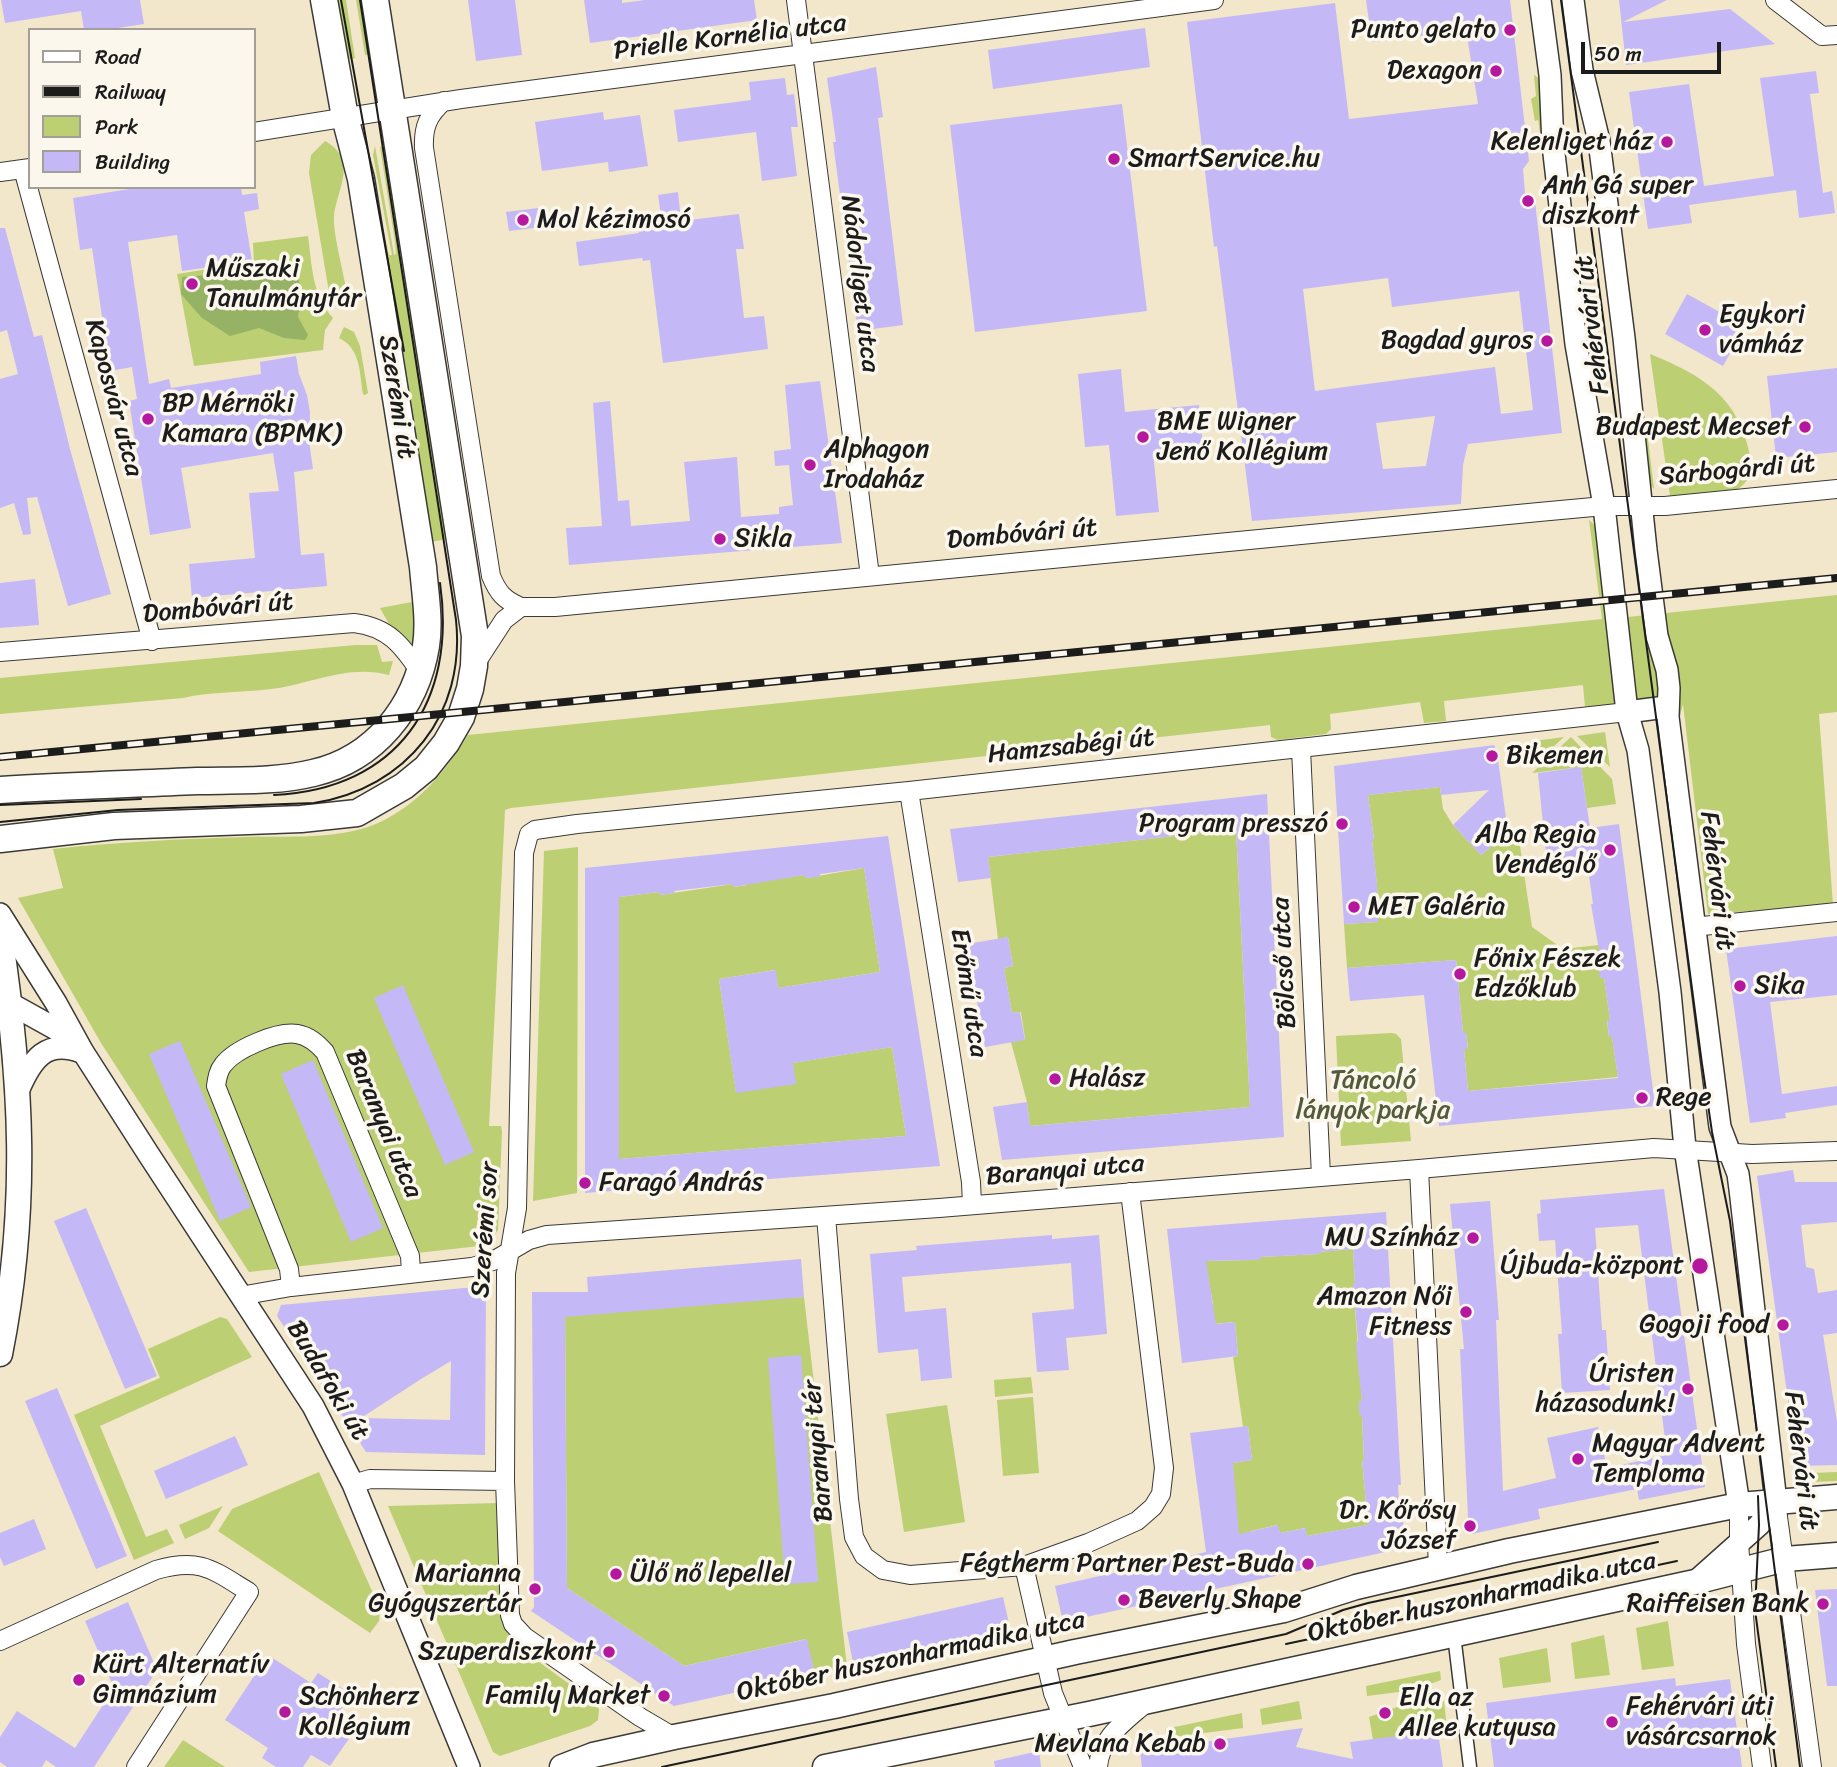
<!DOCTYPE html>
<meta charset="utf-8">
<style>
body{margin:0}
#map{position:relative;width:1837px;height:1767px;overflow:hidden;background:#f2e6cb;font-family:Sriracha,sans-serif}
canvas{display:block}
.legend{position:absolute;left:28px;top:28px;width:228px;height:161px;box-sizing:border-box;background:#fbf7ec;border:2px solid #a29f99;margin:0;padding:9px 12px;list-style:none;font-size:21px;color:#1c1c1c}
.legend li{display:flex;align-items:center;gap:14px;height:35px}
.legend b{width:35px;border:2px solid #a29f99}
.scale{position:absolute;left:1581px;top:42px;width:140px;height:32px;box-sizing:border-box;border:4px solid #1c1c1c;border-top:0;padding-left:9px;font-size:21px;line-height:24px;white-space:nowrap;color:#1c1c1c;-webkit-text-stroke:5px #fbf7ec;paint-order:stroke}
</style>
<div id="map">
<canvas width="1837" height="1767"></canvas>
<ul class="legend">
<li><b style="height:9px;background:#fff"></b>Road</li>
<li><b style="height:9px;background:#1c1c1c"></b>Railway</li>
<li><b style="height:19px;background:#bccf73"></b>Park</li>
<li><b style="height:19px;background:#c4b9f6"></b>Building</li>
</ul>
<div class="scale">50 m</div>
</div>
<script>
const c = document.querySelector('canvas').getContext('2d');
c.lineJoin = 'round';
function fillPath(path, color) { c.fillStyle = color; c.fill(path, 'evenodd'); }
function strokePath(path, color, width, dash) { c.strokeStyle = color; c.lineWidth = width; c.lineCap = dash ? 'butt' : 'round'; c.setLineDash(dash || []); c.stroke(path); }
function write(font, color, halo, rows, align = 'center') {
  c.font = font + ' Sriracha,sans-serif'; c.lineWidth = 7; c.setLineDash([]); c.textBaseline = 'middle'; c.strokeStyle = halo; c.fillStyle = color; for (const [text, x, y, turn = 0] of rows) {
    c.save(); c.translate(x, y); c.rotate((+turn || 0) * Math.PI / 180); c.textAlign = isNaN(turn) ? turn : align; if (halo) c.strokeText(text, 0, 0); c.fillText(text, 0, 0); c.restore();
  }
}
const green = new Path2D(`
 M336,0H346L355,58L346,60Z
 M356,0H363L372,54L365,55Z
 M1534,75L1540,79L1544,133H1540L1538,120L1535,121L1531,99L1536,96Z
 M325,141C359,160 337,189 334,216C333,233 342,266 345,283V294L340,304L329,292L309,173L311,155Z
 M375,146L394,255L396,254L395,242L380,147L383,146L447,539L431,542L377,200L389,255H392L373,155Z
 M308,236C312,265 312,296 333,318L325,330L323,350L194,366L177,274L254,262L253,243Z
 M344,327L354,332L360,346L368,393L365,395L363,394C359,371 361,349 339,338Z
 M1650,354C1702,375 1739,397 1750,456C1752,470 1750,481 1738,489L1670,496Z
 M1636,385L1647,431L1654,489L1647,481Z
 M1589,520L1618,546L1628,617L1837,595V712L1819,714L1833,905L1708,914L1683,704L1679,720L1672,699L1585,707L1583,685L1444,701L1446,721L1424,723L1420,702L1330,714L1331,729L1326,734L1278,740L1271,737L1270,725L511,808L505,810L489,1126H501L502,1131L498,1230L488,1245L249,1272L101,1043L18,898L63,888L53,849C117,842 181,839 245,837C286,836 340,840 378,823C418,805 446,771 468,735L1602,619Z
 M412,584H417L415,645L410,646L389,624L380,608L412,602Z
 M355,645H377L382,662L393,661L389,675C347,664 312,684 271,689C241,693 212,691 183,698L0,714V678Z
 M1605,732L1610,767L1577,736Z
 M1564,737L1530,768L1527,742Z
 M1571,737L1612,779L1616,804L1587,808L1581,767L1532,773Z
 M1440,787L1443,809L1453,825L1481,855L1507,834L1520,846L1532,927L1563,949L1599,945L1601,962L1598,963L1604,978L1610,1020L1607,1021L1609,1037H1612L1618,1077L1468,1091L1464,1049L1468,1048L1466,1033H1463L1456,960L1347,968L1344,924L1378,922L1377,885L1372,840L1374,839L1368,795Z
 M1236,829L1250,1107L1030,1126L1027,1102L1011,1042L1025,1039L1021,1012L1012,1013L1004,968L1013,966L1008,937L998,939L988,857Z
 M578,847L577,1193L533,1201L544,851Z
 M864,868L880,972L778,988L775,970L719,979L736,1092L793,1063L892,1047L906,1136L619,1159V897L659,892L660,895L733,884L734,887L747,885V883L805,875L806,878Z
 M1392,1033L1396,1034L1401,1039L1411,1141L1341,1146L1336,1036Z
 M1353,1249L1355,1283L1353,1284L1362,1401L1360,1416H1362L1364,1460H1362L1368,1525L1307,1536L1305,1528L1280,1533L1277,1525L1251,1531L1232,1544L1233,1463L1252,1460L1248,1426L1243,1427L1233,1357L1238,1356L1235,1322L1213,1324V1303L1205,1261L1253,1260L1261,1257L1319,1254V1252Z
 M804,1297L847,1667L815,1675L806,1639L684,1666L567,1588L565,1307Z
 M220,1317L227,1319L252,1357L100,1426L146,1537L167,1529L174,1543L134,1560L74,1415L160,1378L148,1349Z
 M1031,1377L1033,1393L995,1397L994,1380Z
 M1033,1397L1039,1473L1003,1476L997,1400Z
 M947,1405L965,1522L904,1532L886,1414Z
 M319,1472L380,1609L379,1621L370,1633L218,1531L232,1509Z
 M1837,1472V1481L1810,1482V1476L1813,1473Z
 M497,1503L505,1628L517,1646L594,1702L599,1709L598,1720L590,1726L500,1756L493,1752L388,1506Z
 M223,1506L209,1528L185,1539L179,1525Z
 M1668,1621L1674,1666L1642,1670L1636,1628Z
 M1604,1635L1610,1675L1575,1679L1571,1643Z
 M1547,1648L1551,1682L1503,1688L1499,1658Z
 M1440,1671L1441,1680L1414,1690L1367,1696L1366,1686Z
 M1299,1701L1302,1719L1262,1725L1260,1709Z
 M1444,1701L1447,1729L1373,1740L1369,1717L1400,1706Z
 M1242,1713L1243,1728L1165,1738V1729Z
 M183,1740L225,1767H164Z`);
const forest = new Path2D(`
 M273,262L296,263L301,294L298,317L308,335L305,340L284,338L259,328L230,336L202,318L181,294L182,277L211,275Z`);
const building = new Path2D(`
 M1,0H140L144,24L105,30H84L81,11L5,23Z
 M468,0H515L522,55L476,61Z
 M584,0H622V3L645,0H754L757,20L590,43Z
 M1366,0H1510L1529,161L1523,169L1525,193L1530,194L1535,202L1562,433L1468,444L1463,465L1461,504L1252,521L1217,246L1214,247L1187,22L1335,3L1349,119L1478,104L1468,42L1457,32L1372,42ZM1388,278L1392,307L1519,291L1533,410L1501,414L1495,367L1315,391L1303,289ZM1435,416L1426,466L1383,469L1376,423Z
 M1619,0H1667L1623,22L1730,9L1775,44L1626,65Z
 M1145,28L1150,67L993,89L988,50Z
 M876,67L883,117L878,118L903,325L858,331L833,142H836L827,78Z
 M1816,71L1819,93L1810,94L1823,193L1832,191L1835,213L1799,218L1796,190L1689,205L1692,223L1648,229L1629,92L1689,84L1704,186L1774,176L1760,78Z
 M785,78L787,95L794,94L798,127H791L797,176L762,181L756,132L678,142L674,110L751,100L749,82Z
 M1122,104L1147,311L975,332L950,125Z
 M603,112L604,120L640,115L648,166L609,172L608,162L542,171L535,122Z
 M142,187H241L242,195L257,193L259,209L244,212L252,261L182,271L177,235L128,242L149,384L169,379L171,388L261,374L260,362L296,356L299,374L307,395L310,412L309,441L313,469L294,472L301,555L324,553L327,586L192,598L189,564L255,558L249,493L279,491L273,453L181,468L191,528L150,535L129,401L137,399L132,367L110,371L92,248L80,250L73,198Z
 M678,192L681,221L739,214L744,249H736L744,318L764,316L768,349L663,363L650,260L643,261L642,258L579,266L576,242L639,233L638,227L662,224L658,195Z
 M538,208L541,227L509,231L506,212Z
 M0,228H5L34,337L42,335L70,449L111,594L68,606L37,497L27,498L31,534L23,535L14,503L0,508V379L18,374L7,330L0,332Z
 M1687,294L1745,326L1723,366L1665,334Z
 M1837,368V452L1776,458L1767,376Z
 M1121,369L1125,412L1199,405L1203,447L1153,452L1159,512L1116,516L1109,445L1085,447L1078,374Z
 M820,381L842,543L569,565L566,528L602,526L593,403L610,401L618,501L629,500L631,526L690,521L684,462L737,457L741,517L779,514V507L793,505L789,465L775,466L774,451L791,449L785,385Z
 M35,579L39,625L0,628V583Z
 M1494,745L1497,752L1508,833L1481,855L1453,825L1489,790L1441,795L1440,787L1368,795L1374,840H1372L1377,884L1378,922L1344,924L1334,766Z
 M1581,767L1590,828L1619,824L1655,1106L1439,1126L1424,995L1350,1001L1347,968L1456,960L1463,1033L1466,1032L1467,1041L1468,1049H1464L1468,1091L1618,1078L1612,1037H1609L1607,1020H1610L1604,978H1600L1598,963L1601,962L1591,904H1593L1587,861L1549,866L1545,845L1538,773Z
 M1267,794L1284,1137L1002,1160L993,1107L1027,1102L1030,1126L1250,1107L1236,829L988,857L991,878L958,882L950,829Z
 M888,836L940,1166L585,1193V868ZM864,868L880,972L778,988L776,970L719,979L736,1093L796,1084L793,1063L892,1047L906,1136L619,1159V897L659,892L660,895L667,894L675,893L674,891L733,884V887L805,875V878L820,877V874Z
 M1837,936V995L1770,1002L1782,1094L1837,1086V1105L1785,1113L1786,1118L1750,1123L1726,949Z
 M1008,937L1013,966L1004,968L1012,1013L1020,1012L1025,1040L985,1047L967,944Z
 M403,985L474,1152L445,1165L374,998Z
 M180,1041L251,1207L220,1221L149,1054Z
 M313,1060L383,1228L351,1242L281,1074Z
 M1793,1170L1795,1182H1837V1222L1801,1225L1806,1267L1814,1269L1818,1293L1837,1290V1333L1823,1335L1837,1422V1465L1797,1466L1757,1176Z
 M1664,1189L1705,1487L1639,1500L1637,1489L1538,1509L1540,1519L1472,1534L1468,1517L1460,1349H1464L1450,1204L1490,1201L1499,1320H1496L1503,1491L1556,1478L1547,1438L1598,1427L1607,1468L1667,1455L1638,1225L1595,1228L1602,1330H1606L1610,1390L1562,1393L1558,1334H1562L1555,1240L1539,1241L1537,1214L1541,1213L1540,1200Z
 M86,1208L157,1376L125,1389L54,1221Z
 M1386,1212L1401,1485H1398L1400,1519L1403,1518L1404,1548L1063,1622L1055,1586L1127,1570L1126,1564L1179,1554L1180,1558L1206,1552L1190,1433L1248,1426L1252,1460L1233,1463L1239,1534L1278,1525L1280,1533L1306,1528L1307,1536L1368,1525L1362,1460H1364L1362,1416H1360L1359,1409V1401H1362L1357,1357L1356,1342H1358L1353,1283H1355L1353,1249L1319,1252L1320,1254L1261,1257V1259L1253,1260L1206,1261L1216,1324L1235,1322L1238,1356L1182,1363L1167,1229Z
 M1052,1235V1239L1099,1235L1107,1334L1066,1338L1069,1370L1037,1372L1032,1313L1074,1309L1071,1263L902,1277L905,1312L946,1308L952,1378L921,1381L918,1349L878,1353L870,1254L917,1250L916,1246Z
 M801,1259L804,1297L565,1317L567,1588L684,1666L807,1639L815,1675L674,1706L531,1611L534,1607L532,1292H588L587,1277Z
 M486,1286L485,1455L366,1452L277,1316L281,1305ZM451,1361L450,1420L361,1418L421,1379Z
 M801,1355L818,1582L785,1584L768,1358Z
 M57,1388L127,1556L96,1569L25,1401Z
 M235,1436L248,1465L166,1499L154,1471Z
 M34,1519L46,1549L4,1566L0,1557V1533Z
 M1837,1589V1686H1827L1815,1590Z
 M1003,1597L1011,1632L854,1668L847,1632Z
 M128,1602L157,1670L94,1767H56L46,1760L42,1767H7L0,1762V1737L17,1711L75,1748L114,1688L85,1621Z
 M268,1655L311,1683L318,1673L351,1694L334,1720L353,1733L330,1766L311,1755L303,1767H276L262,1758L268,1748L225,1720Z
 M1675,1678L1676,1686L1730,1679L1742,1767H1494L1486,1703Z
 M1303,1728L1296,1747L1353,1759L1350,1742L1438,1731L1443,1767H1142L1140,1751Z
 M1039,1751L1041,1767H995L994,1761Z`);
const pedestrian = new Path2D(`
 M1454,1635L1470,1767`);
const minor = new Path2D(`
 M796,0L870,576
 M1775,0L1822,36L1837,35
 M444,101C428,115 423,127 424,148L491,576C498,593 504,600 521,607
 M254,132L461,99L1214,0
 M23,169L152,641
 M0,172L30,168
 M0,652L354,623C388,627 402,645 420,672
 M476,663L504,620L521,607H555L1539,512L1604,506H1665L1837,489
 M1301,749L1321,1176
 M909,791L971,1182L972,1205
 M1693,927L1837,912
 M1419,1169L1438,1566
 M826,1216L849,1499L854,1537L864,1556L883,1570L910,1575L1024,1566L1088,1543L1137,1521L1153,1507L1161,1494L1164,1468L1130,1192
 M291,1287L289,1269L216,1086C217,1079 218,1071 223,1065C235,1049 277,1031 297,1034C309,1036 317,1043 325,1052L410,1256L411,1272
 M240,1296L291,1287L472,1267L493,1261L529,1240L547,1235L939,1208L1419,1169L1654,1148L1752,1154L1837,1151
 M353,1484L370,1479L505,1481
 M1776,1502L1812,1767
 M1739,1505V1542L1746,1644L1762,1767
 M1024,1566L1053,1693L1083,1767
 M0,1641L156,1570C200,1557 213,1570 249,1592L136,1767
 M674,1737L640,1717L525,1637L513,1624L510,1615L505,1481L506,1273L517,1208L524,853L529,834L535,830L577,824L909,791L1627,712
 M1098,1767C1100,1737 1126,1721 1147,1702`);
const tertiary = new Path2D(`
 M1540,0L1550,75L1553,145L1576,344L1604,506L1627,712L1638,750L1670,992L1685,1148L1739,1505
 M1573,0L1582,70L1599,141L1624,338L1646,550L1657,636L1667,670L1669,688L1668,717L1720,1127L1738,1174L1740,1189L1776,1502L1759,1525L1695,1582
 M1627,712L1666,707
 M0,914L56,1003L83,1052L149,1155L313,1406L353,1484L469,1767
 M11,1004L56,1029L74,1044
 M19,1089C32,1059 46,1039 81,1052`);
const secondary = new Path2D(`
 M0,935C22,1081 29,1208 0,1354
 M562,1767L593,1755L674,1737L834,1706L1075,1652L1284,1610L1356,1587L1509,1551L1739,1505L1837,1497
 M825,1767L1089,1714L1695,1582L1785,1559L1837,1555`);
const primary = new Path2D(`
 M0,790C66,786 131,784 197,781C235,780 276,782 313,773C375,759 416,707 426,646C430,620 425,593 423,567L361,179L345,117L324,0
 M0,839L114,826L301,819L357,813L404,786L426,768L446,743L461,717L470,689L474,666L475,636L375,0`);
const tram = new Path2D(`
 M341,0L404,351
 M1561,0L1702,1064L1712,1132L1730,1221L1800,1767
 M274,795C398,789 457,702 440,583
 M0,805L141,799
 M0,822L118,810L314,803C407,788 466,714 456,620L360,0
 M1758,1496L1759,1525L1755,1610L1776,1767
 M1286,1644L1677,1561
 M662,1767L1286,1634L1343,1610L1368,1603L1658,1542`);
const rail = new Path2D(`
 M0,757L1837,578`);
const markers = [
 [1510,30,7,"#b5179e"],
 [1496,71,7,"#b5179e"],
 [1667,142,7,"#b5179e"],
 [1114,159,7,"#b5179e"],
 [1528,201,7,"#b5179e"],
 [523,220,7,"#b5179e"],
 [192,284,7,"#b5179e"],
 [1705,330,7,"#b5179e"],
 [1547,341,7,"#b5179e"],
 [148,419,7,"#b5179e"],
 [1805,427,7,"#b5179e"],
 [1143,437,7,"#b5179e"],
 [810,465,7,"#b5179e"],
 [720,539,7,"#b5179e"],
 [1492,756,7,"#b5179e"],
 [1342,824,7,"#b5179e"],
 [1610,850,7,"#b5179e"],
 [1354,907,7,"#b5179e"],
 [1460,974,7,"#b5179e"],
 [1740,986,7,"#b5179e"],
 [1055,1079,7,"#b5179e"],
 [1642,1098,7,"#b5179e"],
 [585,1183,7,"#b5179e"],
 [1473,1238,7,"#b5179e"],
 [1700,1266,9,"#b5179e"],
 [1466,1312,7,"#b5179e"],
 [1783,1325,7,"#b5179e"],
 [1688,1389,7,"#b5179e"],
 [1578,1459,7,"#b5179e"],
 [1470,1526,7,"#b5179e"],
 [1308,1564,7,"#b5179e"],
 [616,1574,7,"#b5179e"],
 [535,1589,7,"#b5179e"],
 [1124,1600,7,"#b5179e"],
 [1823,1604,7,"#b5179e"],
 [609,1652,7,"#b5179e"],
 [79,1680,7,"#b5179e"],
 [664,1696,7,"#b5179e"],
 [285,1712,7,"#b5179e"],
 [1385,1713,7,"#b5179e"],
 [1612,1722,7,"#b5179e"],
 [1220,1744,7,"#b5179e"]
];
const poiNames = [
 ["Punto gelato",1496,30,"right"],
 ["Dexagon",1482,71,"right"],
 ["Kelenliget ház",1653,142,"right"],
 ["SmartService.hu",1128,159],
 ["Anh Gá super",1542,186],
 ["diszkont",1542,216],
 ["Mol kézimosó",537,220],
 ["Műszaki",206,269],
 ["Tanulmánytár",206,299],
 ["Egykori",1719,315],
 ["vámház",1719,345],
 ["Bagdad gyros",1533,341,"right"],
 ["BP Mérnöki",162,404],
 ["Kamara (BPMK)",162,434],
 ["BME Wigner",1157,422],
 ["Jenő Kollégium",1157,452],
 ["Budapest Mecset",1791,427,"right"],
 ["Alphagon",824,450],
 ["Irodaház",824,480],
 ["Sikla",734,539],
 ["Bikemen",1506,756],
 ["Program presszó",1328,824,"right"],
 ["Alba Regia",1596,835,"right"],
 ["Vendéglő",1596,865,"right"],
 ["MET Galéria",1368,907],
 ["Főnix Fészek",1474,959],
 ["Edzőklub",1474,989],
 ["Sika",1754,986],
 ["Halász",1069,1079],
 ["Rege",1656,1098],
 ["Faragó András",599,1183],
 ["MU Színház",1459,1238,"right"],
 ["Újbuda-központ",1684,1266,"right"],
 ["Amazon Női",1452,1297,"right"],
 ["Fitness",1452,1327,"right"],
 ["Gogoji food",1769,1325,"right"],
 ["Úristen",1674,1374,"right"],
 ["házasodunk!",1674,1404,"right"],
 ["Magyar Advent",1592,1444],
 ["Temploma",1592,1474],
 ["Dr. Kőrősy",1456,1511,"right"],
 ["József",1456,1541,"right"],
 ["Fégtherm Partner Pest-Buda",1294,1564,"right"],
 ["Marianna",521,1574,"right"],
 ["Gyógyszertár",521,1604,"right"],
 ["Ülő nő lepellel",630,1574],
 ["Beverly Shape",1138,1600],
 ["Raiffeisen Bank",1809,1604,"right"],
 ["Szuperdiszkont",595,1652,"right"],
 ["Kürt Alternatív",93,1665],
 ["Gimnázium",93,1695],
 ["Family Market",650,1696,"right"],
 ["Schönherz",299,1697],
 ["Kollégium",299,1727],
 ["Ella az",1399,1698],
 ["Allee kutyusa",1399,1728],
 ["Fehérvári úti",1626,1707],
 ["vásárcsarnok",1626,1737],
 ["Mevlana Kebab",1206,1744,"right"]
];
const streetNames = [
 ["Prielle Kornélia utca",730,38,-7],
 ["Nádorliget utca",859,284,83],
 ["Fehérvári út",1593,325,-97],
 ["Szerémi út",396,397,81],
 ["Kaposvár utca",113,398,75],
 ["Sárbogárdi út",1737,471,-5],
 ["Dombóvári út",1022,535,-5],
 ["Dombóvári út",218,609,-5],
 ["Hamzsabégi út",1071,747,-6],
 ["Fehérvári út",1716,881,83],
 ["Bölcső utca",1285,963,-93],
 ["Erőmű utca",968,993,81],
 ["Baranyai utca",383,1124,67],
 ["Baranyai utca",1065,1171,-5],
 ["Szerémi sor",486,1230,-86],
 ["Budafoki út",327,1381,59],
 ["Baranyai tér",819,1451,-95],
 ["Fehérvári út",1800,1461,83],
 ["Október huszonharmadika utca",1482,1598,-12],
 ["Október huszonharmadika utca",911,1657,-12]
];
const parkNames = [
 ["Táncoló",1373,1081],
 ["lányok parkja",1373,1111]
];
fillPath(green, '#bccf73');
fillPath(forest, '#95b265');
fillPath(building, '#c4b9f6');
strokePath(pedestrian, '#3c3a36', 15);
strokePath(minor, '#3c3a36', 20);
strokePath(tertiary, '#3c3a36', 24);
strokePath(secondary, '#3c3a36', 27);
strokePath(primary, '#3c3a36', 29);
strokePath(pedestrian, '#fff', 12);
strokePath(minor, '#fff', 18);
strokePath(tertiary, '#fff', 21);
strokePath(secondary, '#fff', 24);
strokePath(primary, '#fff', 26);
strokePath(tram, '#1c1c1c', 2);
strokePath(rail, '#1c1c1c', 8);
strokePath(rail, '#fbf7ec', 5, [16]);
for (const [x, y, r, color] of markers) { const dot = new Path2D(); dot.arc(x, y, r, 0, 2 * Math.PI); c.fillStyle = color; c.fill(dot); strokePath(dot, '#fbf7ec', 2.5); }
write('26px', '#1c1c1c', '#fbf7ec', poiNames, 'left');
write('26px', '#1c1c1c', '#fbf7ec', streetNames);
write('26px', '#545b3a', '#fbf7ec', parkNames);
</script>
